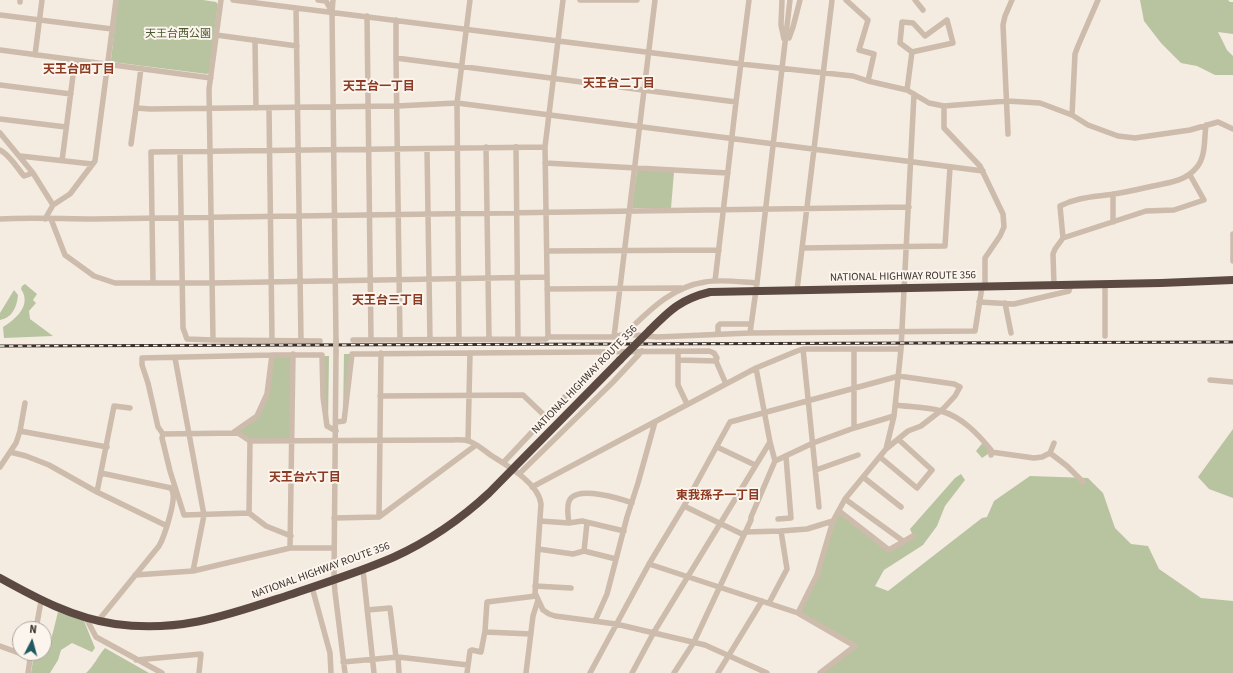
<!DOCTYPE html>
<meta charset="utf-8">
<style>
body{margin:0}
#map{position:relative;width:1233px;height:673px;overflow:hidden;background:#f4ebe1;font-family:"Source Sans 3",sans-serif}
canvas{display:block}
.north{position:absolute;left:12px;top:621px;width:40px;height:40px;box-sizing:border-box;background:#fbf5ee;border:1px solid #aea6a0;border-radius:50%;rotate:6deg;font-size:11px;font-weight:700;line-height:16px;text-align:center;color:#3b302b}
.north::after{content:'';display:block;margin:auto;width:14px;height:18px;background:#1f5a5e;clip-path:polygon(50% 0,100% 100%,50% 72%,0 100%)}
</style>
<div id="map">
<canvas width="1233" height="673"></canvas>
<div class="north">N</div>
</div>
<script>
const c = document.querySelector('canvas').getContext('2d');
c.lineJoin = 'round';
function fillPath(path, color) { c.fillStyle = color; c.fill(path, 'evenodd'); }
function strokePath(path, color, width, dash) { c.strokeStyle = color; c.lineWidth = width; c.lineCap = dash ? 'butt' : 'round'; c.setLineDash(dash || []); c.stroke(path); }
function write(font, color, halo, rows, align = 'center') {
  c.font = font + ' "Source Sans 3","Noto Sans JP",sans-serif'; c.lineWidth = 4; c.setLineDash([]); c.textBaseline = 'middle'; c.strokeStyle = halo; c.fillStyle = color; for (const [text, x, y, turn = 0] of rows) {
    c.save(); c.translate(x, y); c.rotate((+turn || 0) * Math.PI / 180); c.textAlign = isNaN(turn) ? turn : align; if (halo) c.strokeText(text, 0, 0); c.fillText(text, 0, 0); c.restore();
  }
}
const green = new Path2D(`
 M118,0H203L216,2L218,4L209,73L207,74L112,62L111,60Z
 M1140,0H1228L1230,2H1233V34L1218,32L1227,50L1233,56V75H1215L1197,66L1181,63L1161,43L1144,21Z
 M637,170L674,172L671,208H632Z
 M25,284L37,294L33,300L36,303L29,311L30,319L53,336L4,338L3,327C16,319 32,305 21,289L22,286Z
 M14,290L18,295C17,307 12,318 0,320V313Z
 M344,354H350L343,418Z
 M273,356H292L290,439L251,440L239,431L258,417L269,395Z
 M323,356H329L328,424L325,397Z
 M1233,429V498L1209,489L1198,477Z
 M984,441L991,452L982,458L976,451Z
 M961,474L965,480L945,506L937,526L923,545L884,570L875,586L888,591L982,518L987,517L994,501L1030,476L1088,478L1103,493L1115,528L1131,544L1148,546L1159,569L1201,598L1233,601V673H820L855,646L798,613L817,575L839,511L889,550L913,536L910,529L955,478Z
 M58,612L84,621L95,648L92,652L72,643L61,650L58,660L50,673H31L34,654L47,652L51,640Z
 M105,648L149,673H86C94,666 98,656 105,648Z`);
const minor = new Path2D(`
 M233,0L741,64L853,76L868,81L907,90L929,103L944,106L1007,101L1040,103L1072,115L1088,125L1118,136L1135,138L1190,130L1218,122L1233,129
 M318,0L326,1L332,12
 M333,0L332,12L336,341
 M580,0H637
 M782,0L781,25L784,39
 M846,0L868,20L859,50L874,54L868,81
 M915,0L923,10
 M20,2V0
 M296,8L301,341
 M0,15L112,29
 M367,16L371,340
 M396,20V58L736,102L749,0
 M216,35L297,46
 M789,38L793,27L800,0
 M255,40L256,108
 M0,50L211,78
 M35,55L42,0
 M396,58L400,340
 M141,68L136,108L150,109L397,106L457,103L983,171
 M0,85L71,94
 M907,90L912,52L953,43L947,20L925,36L913,23L902,22L900,43L912,52
 M944,106V128L980,166L1003,214L1004,227L1000,236L985,258V287
 M269,108L272,340
 M1072,115L1075,54L1078,46L1098,0
 M0,119L66,127
 M0,133L33,173L53,205L45,219
 M1008,134L1003,25L1005,16L1012,0
 M131,144L136,108
 M486,147L489,339
 M516,147L518,339
 M427,149L430,340
 M0,150C10,155 17,168 24,176L33,173
 M180,152L183,328L187,339L213,340L320,341
 M20,156L92,164
 M62,161L75,60
 M545,163L728,173
 M53,205L70,194L95,161L116,0
 M0,219C31,217 62,219 94,219L909,207
 M51,219L65,255L94,276L115,283H212L547,277
 M1113,222V194
 M1233,234V261
 M1063,238L1146,211L1174,210L1204,200L1190,175
 M803,248L945,246L950,167
 M547,251L719,250
 M715,281L736,102
 M153,283L151,152L545,147
 M1105,284V336
 M1054,285L1053,254L1055,249L1063,238L1060,206C1077,197 1095,197 1114,194C1127,192 1140,189 1153,186C1169,183 1186,181 1197,167C1206,156 1204,139 1206,125
 M547,289L681,288
 M797,290L832,0
 M979,302L1014,304L1069,291L1071,285
 M1005,303L1011,333
 M750,333L757,283L790,0
 M625,334C648,312 671,287 705,282C722,279 740,282 757,283
 M718,334V326L720,324H751
 M548,337L545,147L563,0
 M614,337L655,0
 M459,339L457,103L470,0
 M213,340L209,89L221,0
 M353,340L546,339L548,337H614L625,334L657,337L750,333L975,331L982,287
 M803,349L819,507
 M854,349V428
 M678,351V385L687,404
 M336,352L334,579L335,592L345,673
 M175,358L204,515L193,571
 M678,360L716,361
 M1210,380L1233,382
 M380,396L523,395L546,417
 M895,405C910,407 928,407 941,411C962,417 978,434 991,450V455
 M336,422L344,421L352,354L709,351L714,353L717,358L716,361L726,384
 M20,431L107,447
 M234,432L257,416L267,394L272,355
 M163,434L238,433L250,441L447,440C454,440 462,439 469,441C477,444 485,451 492,456C508,466 539,484 541,504L535,593L543,610L549,614L555,616L616,624L705,645L767,673
 M250,441L249,513L266,526L291,536
 M468,441L470,353
 M717,447L755,465
 M886,449L894,416L901,349L914,94
 M10,452L26,456L49,465L97,492L167,526
 M991,452L1034,458L1042,457L1050,453L1054,443
 M1050,453L1067,466L1083,482
 M880,457L917,488L932,470L898,439
 M775,461L813,443L854,428L894,416
 M503,463L608,351
 M0,467L16,443L20,431L25,403
 M816,470L858,455
 M519,474L613,382L642,351
 M863,477L901,507
 M532,487L726,384L756,368L797,351L803,349H901
 M97,492L114,406L130,408
 M845,499L903,541
 M684,506L744,535
 M839,511L889,550L913,536
 M249,513L184,515L170,471L162,438L163,434L158,427L148,383L142,365V358L272,355H322L323,397L327,426L336,431
 M379,517L381,353
 M334,518L379,517L476,445
 M778,519L791,518L786,457
 M540,521L569,523L582,521L624,531
 M569,523C568,517 566,503 571,498C581,487 619,498 632,503
 M290,548L293,354
 M538,549L573,554L584,551L616,559
 M584,551L587,523
 M649,564L798,613L855,646L820,673
 M363,570L374,673
 M135,575L193,571L290,548H334
 M535,586L571,588
 M312,587L330,653L331,673
 M769,603L787,569L781,531
 M367,610L390,608L396,657
 M798,613L817,575L833,521
 M86,618L96,637L162,673
 M98,621L159,546C164,538 175,503 173,494C173,492 172,490 171,488L101,473
 M595,621L607,594L627,517L638,483L655,422
 M36,629L41,601
 M485,632L531,634
 M0,646L30,657
 M398,657L399,673
 M136,660L201,654L199,673
 M343,662L398,657L468,665
 M28,673L31,653
 M467,673L470,651L472,650L481,652L485,631L487,602L536,596
 M526,673L533,616L538,600
 M590,673L649,564L684,506L730,422L899,376L954,384L960,387L955,396L943,409L921,426L908,431L886,449L845,499L833,521L807,529L781,531L745,532
 M632,673L654,632L770,442
 M674,673L694,642L751,520V517L775,461L770,442L756,368
 M718,673L762,601`);
const highway = new Path2D(`
 M650,330C670,310 681,299 710,292L1161,283L1233,280
 M0,578C36,598 73,618 115,624C180,633 228,615 289,595C324,583 360,572 394,557C429,541 461,519 489,493L620,360`);
const rail = new Path2D(`
 M0,346L1233,342`);
const minorBridge = new Path2D(`
 M336,341V352`);
const highwayBridge = new Path2D(`
 M620,360L650,330`);
const parkNames = [
 ["天王台西公園",178,35]
];
const streetNames = [
 ["NATIONAL HIGHWAY ROUTE 356",903,277,-1],
 ["NATIONAL HIGHWAY ROUTE 356",585,380,-46],
 ["NATIONAL HIGHWAY ROUTE 356",321,571,-20]
];
const neighbourhoodNames = [
 ["天王台四丁目",79,70],
 ["天王台二丁目",619,84],
 ["天王台一丁目",379,87],
 ["天王台三丁目",388,301],
 ["天王台六丁目",305,478],
 ["東我孫子一丁目",718,496]
];
fillPath(green, '#b8c4a0');
strokePath(minor, '#cdbbac', 5.5);
strokePath(highway, '#5c4a42', 8);
strokePath(rail, '#3b302b', 3);
strokePath(rail, '#fbf5ee', 1.5, [4.5]);
strokePath(minorBridge, '#cdbbac', 5.5);
strokePath(highwayBridge, '#5c4a42', 8);
write('11px', '#4a5a2e', '#fbf5ee', parkNames);
write('11px', '#3b302b', '#fbf5ee', streetNames);
write('bold 12px', '#8c3b22', '#fbf5ee', neighbourhoodNames);
</script>
